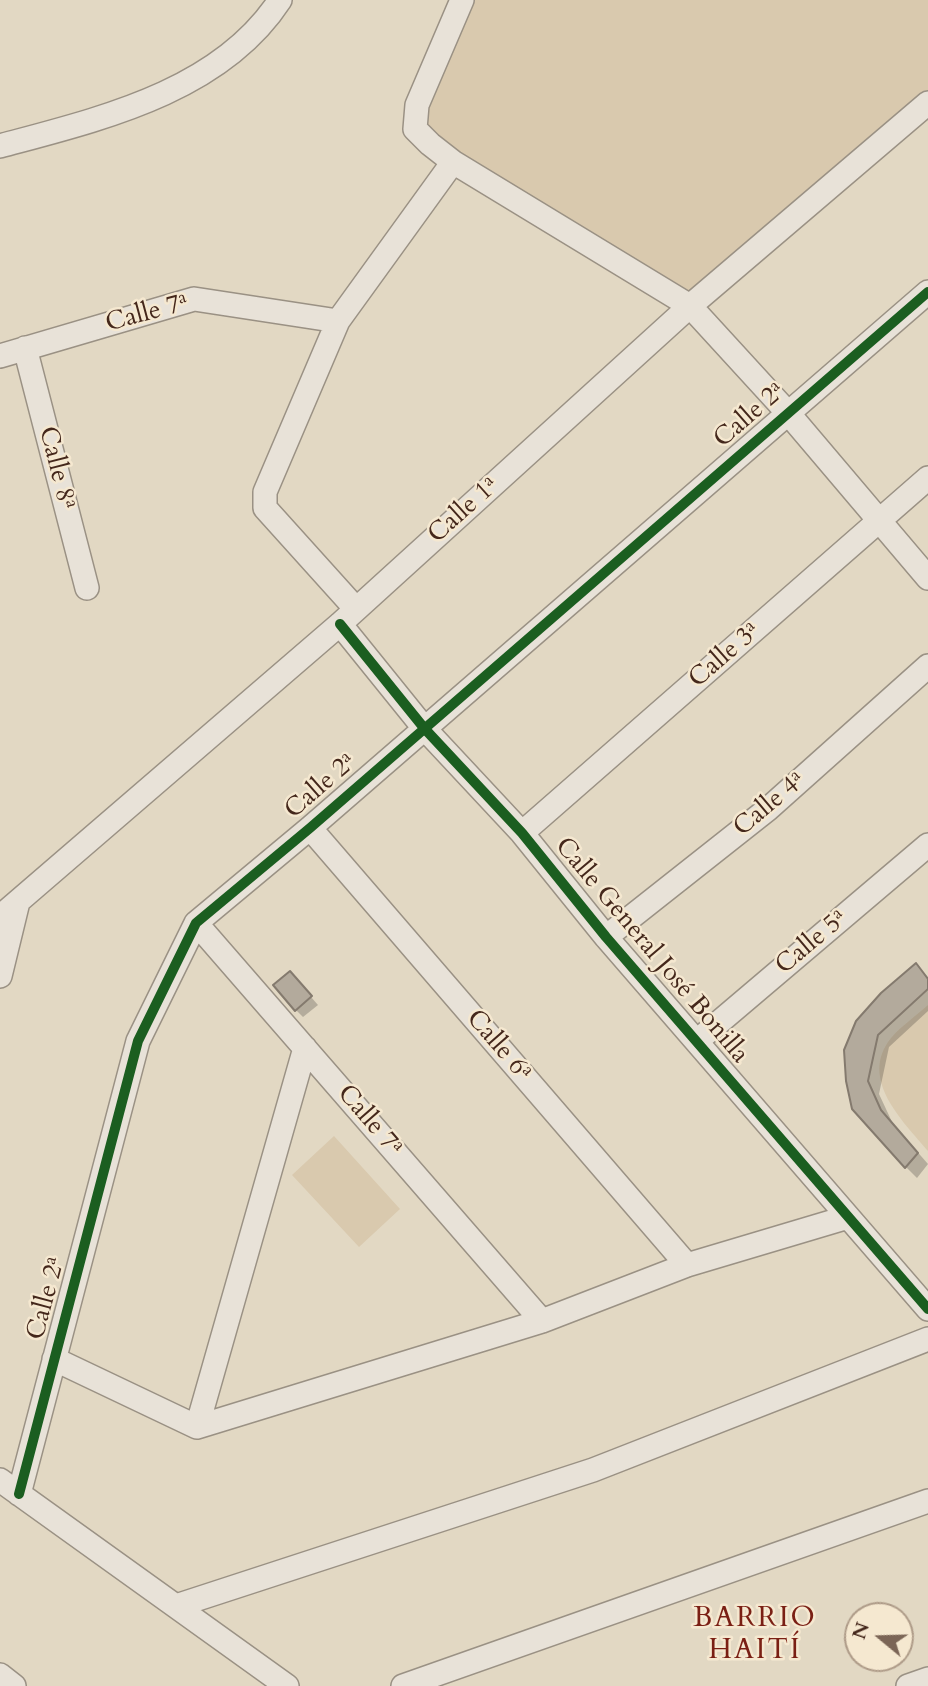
<!DOCTYPE html>
<meta charset="utf-8">
<style>
body{margin:0}
#map{position:relative;width:928px;height:1686px;overflow:hidden;background:#e2d8c3;font-family:Cardo,serif}
canvas{display:block}
.north{position:absolute;left:844px;top:1602px;width:70px;height:70px;box-sizing:border-box;background:#f5e8d0;border:2px solid #ae9b88;border-radius:50%;rotate:289deg;font-size:19px;font-weight:700;line-height:28px;text-align:center;color:#44271b}
.north::after{content:'';display:block;margin:auto;width:24px;height:32px;background:#7b6556;clip-path:polygon(50% 0,100% 100%,50% 72%,0 100%)}
</style>
<div id="map">
<canvas width="928" height="1686"></canvas>
<div class="north">N</div>
</div>
<script>
const c = document.querySelector('canvas').getContext('2d');
c.lineJoin = 'round';
function fillPath(path, color) { c.fillStyle = color; c.fill(path, 'evenodd'); }
function strokePath(path, color, width, dash) { c.strokeStyle = color; c.lineWidth = width; c.lineCap = dash ? 'butt' : 'round'; c.setLineDash(dash || []); c.stroke(path); }
function write(font, color, halo, rows, align = 'center') {
  c.font = font + ' Cardo,serif'; c.lineWidth = 5; c.setLineDash([]); c.textBaseline = 'middle'; c.strokeStyle = halo; c.fillStyle = color; for (const [text, x, y, turn = 0] of rows) {
    c.save(); c.translate(x, y); c.rotate((+turn || 0) * Math.PI / 180); c.textAlign = isNaN(turn) ? turn : align; if (halo) c.strokeText(text, 0, 0); c.fillText(text, 0, 0); c.restore();
  }
}
const green = new Path2D(`
 M462,0H928V103L690,306L430,144L417,105Z
 M928,1005V1151C903,1121 858,1079 891,1038C901,1026 916,1016 928,1005Z
 M334,1136L400,1209L359,1247L292,1175Z`);
const shadow = new Path2D(`
 M916,965L928,978V1011L889,1047L879,1094L893,1124L928,1164L917,1178L906,1167L848,1080Z
 M297,981L318,1005L303,1017L296,1010Z`);
const building = new Path2D(`
 M916,963L928,979V989L878,1035L868,1081L881,1110L918,1153L905,1168L852,1109L846,1081L844,1050L856,1021L881,993Z
 M290,971L312,996L295,1011L273,985Z`);
const street = new Path2D(`
 M462,0L417,105L415,129L430,144L453,162L690,306L788,413L928,578
 M0,146C100,119 220,92 280,0
 M25,348L87,588
 M0,356L194,299L338,321
 M356,609L265,508V492L338,321L453,162
 M340,624L424,728L522,833L606,937L928,1309
 M310,828L687,1265
 M522,833L928,478
 M0,917L340,624L690,306L928,103
 M196,923L542,1321
 M606,937L768,809L928,666
 M0,976L18,902
 M697,1041L928,845
 M54,1359L197,1427L542,1321L687,1265L848,1217
 M197,1427L305,1048
 M0,1480L287,1686
 M19,1494L138,1041L196,923L310,828L928,292
 M176,1606L593,1470L928,1339
 M0,1675L14,1686
 M403,1686L928,1501
 M908,1686L928,1679`);
const cycleway = new Path2D(`
 M340,624L424,728L522,833L606,937L928,1309
 M19,1494L138,1041L196,923L310,828L928,292`);
const streetNames = [
 ["Calle 7ª",147,314,-15],
 ["Calle 2ª",750,416,-41],
 ["Calle 8ª",56,468,76],
 ["Calle 1ª",464,511,-42],
 ["Calle 3ª",725,656,-41],
 ["Calle 2ª",321,787,-41],
 ["Calle 4ª",770,805,-40],
 ["Calle 5ª",812,943,-40],
 ["Calle General José Bonilla",651,951,50],
 ["Calle 6ª",498,1046,49],
 ["Calle 7ª",369,1121,49],
 ["Calle 2ª",47,1299,-75]
];
const neighbourhoodNames = [
 ["BARRIO",755,1620],
 ["HAITÍ",755,1652]
];
fillPath(green, '#d9c9ae');
fillPath(shadow, '#0003');
fillPath(building, '#b3aa9c');
strokePath(building, '#847a6e', 2);
strokePath(street, '#9a9184', 26);
strokePath(street, '#e8e2d8', 23);
strokePath(cycleway, '#1b5e20', 10);
write('26px', '#44271b', '#f5e8d0', streetNames);
c.letterSpacing = '2px';
write('28px', '#7a1f14', '#f5e8d0', neighbourhoodNames);
c.letterSpacing = '0px';
</script>
